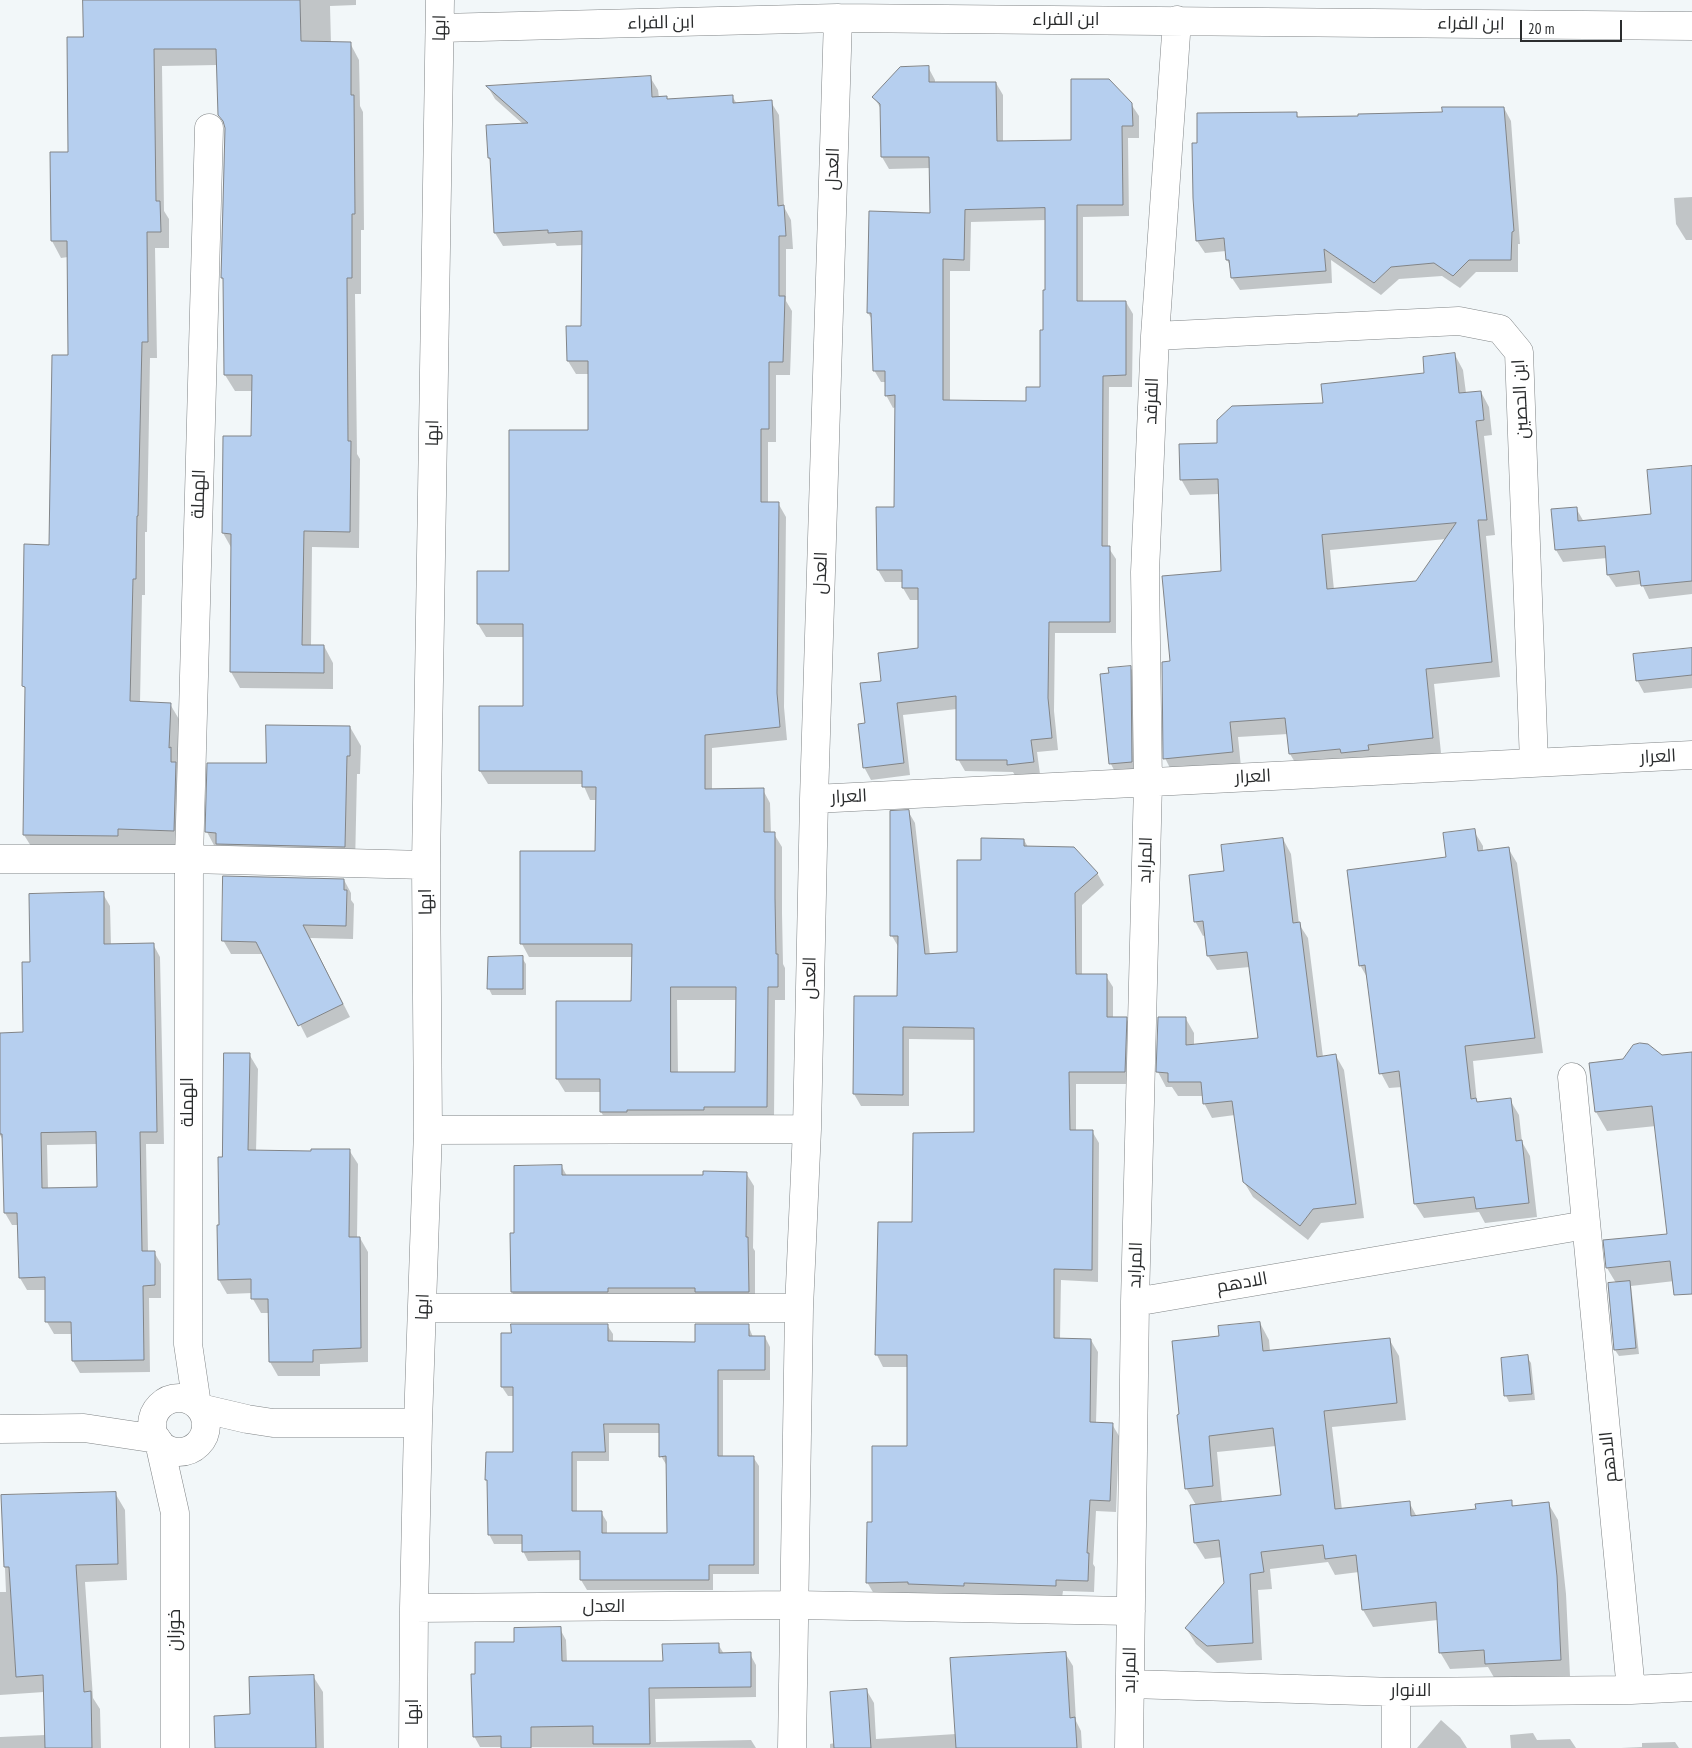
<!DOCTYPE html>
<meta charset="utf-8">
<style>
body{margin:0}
#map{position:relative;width:1692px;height:1748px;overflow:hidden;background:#f2f7f9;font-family:"PT Sans Narrow",sans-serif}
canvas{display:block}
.scale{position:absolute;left:1520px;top:20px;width:102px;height:22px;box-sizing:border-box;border:2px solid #2b2d2e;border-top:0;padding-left:6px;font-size:15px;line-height:18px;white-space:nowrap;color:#2b2d2e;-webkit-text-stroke:4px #fff;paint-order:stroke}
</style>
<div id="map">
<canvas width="1692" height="1748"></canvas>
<div class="scale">20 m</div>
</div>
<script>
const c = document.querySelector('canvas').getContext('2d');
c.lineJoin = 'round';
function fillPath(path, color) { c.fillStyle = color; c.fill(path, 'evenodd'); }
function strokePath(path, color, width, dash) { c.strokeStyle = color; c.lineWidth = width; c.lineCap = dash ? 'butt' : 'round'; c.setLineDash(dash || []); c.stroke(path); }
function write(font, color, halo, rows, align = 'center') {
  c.font = font + ' "PT Sans Narrow",Cairo,sans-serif'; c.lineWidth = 5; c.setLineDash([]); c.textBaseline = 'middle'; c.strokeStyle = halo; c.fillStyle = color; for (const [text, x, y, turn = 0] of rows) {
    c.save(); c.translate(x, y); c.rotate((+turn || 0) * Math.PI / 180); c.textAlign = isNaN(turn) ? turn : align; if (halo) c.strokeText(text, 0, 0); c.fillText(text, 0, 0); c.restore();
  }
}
const shadow = new Path2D(`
 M84,0H356V5L330,6L331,44L350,43L359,60L360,106L363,112L364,230H361V294H355L357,454L360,459L359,548L312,547L311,646H324L333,663V689L240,688L231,672L232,549L223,533L225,437H253V391H235L225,375V283L222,278L225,126L219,115L218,65L162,66L164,211L169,219V248H155L157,358H150L147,532H145V595H142L140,703L170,704L180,721L178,762L180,765L183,847L127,845V852L34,851L24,835L26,691L24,686L50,546L69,356L68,257L61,258L52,241L51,153H69L85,38Z
 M928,67L935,80V84L996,83L1003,95V142H1073L1131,104L1139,116V138H1128L1129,216L1083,217V303L1126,302L1133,314L1132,387H1109L1108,547L1116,559V633H1055L1054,711L1058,750L1037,752L1040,774L1016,777L1013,772L965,771L958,759L957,709L903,715L910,775L871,780L864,767L866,724L882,682L919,649V600H910L903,588V582H885L878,570L895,508L896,407L893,408L886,395V382H881L874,370L873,321L868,313L932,214L930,168L889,169L882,157L881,109L874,97ZM1046,220V291L1041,389L1028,402L950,401V271H970L971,222Z
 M650,77L658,90L659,98H667L668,100L732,96L737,104L771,102L779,115L784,207L791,220L793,249H786V301L792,311L791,348L790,375H776V442H768V503H778L786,517L784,707L787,740L712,748V790H763L770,803L771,834H774L782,847V913L783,964L785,968V1000H775L774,1120L609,1125L601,1112V1092H565L557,1079L633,1003V957H529L522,944L597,852V800H590L583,784H488L480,771L524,707V637H486L478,624L510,572L589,431V374H576L568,361L582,327L583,245L557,246L555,243L503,246L495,233L491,162L489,158L523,124L495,99L488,87ZM677,1000H737V1073L678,1074Z
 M1504,108L1511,121L1520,244H1518V272H1476L1460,288L1442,276L1399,279L1381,295L1331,260L1332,283L1240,290L1232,278L1231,267L1227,260L1226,251L1205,253L1197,241L1198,144L1296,113L1299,118L1444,114Z
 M1692,197V240H1686L1676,224L1674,198Z
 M1455,355L1463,370L1466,393L1481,392L1489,407L1492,435L1484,436L1495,535L1486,536L1500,677L1434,684L1441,753L1299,769L1290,754L1288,734L1238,737L1241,767L1173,774L1165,758L1172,662L1223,572L1220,494L1190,495L1181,479L1219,444L1325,404L1426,374ZM1446,539L1417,582L1334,590L1330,550Z
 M1692,467V594L1649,599L1642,584L1616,587L1608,575L1607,558L1563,562L1556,550L1576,508L1584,522L1653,515Z
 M1692,649V688L1644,693L1637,680Z
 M1130,667L1136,677L1137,771L1116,774L1111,764L1101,675Z
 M350,727L361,746L360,774H357L355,866L217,851L207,832L267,765Z
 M908,811L915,823L930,955L959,953L982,861L1024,840L1028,847L1097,873L1104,885L1082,905V976H1106L1113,987V1018H1126L1133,1030L1131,1084H1076V1131H1092L1099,1143L1098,1282L1061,1280L1060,1339L1091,1340L1098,1352L1096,1423L1112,1424L1119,1436L1116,1512L1096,1511L1093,1564L1095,1567L1094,1592L1063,1591L1062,1598L971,1594V1597L874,1594L867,1582L873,1523L908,1448V1367H883L877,1355L914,1223L976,1134V1040L909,1039V1106H861L854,1094L856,997H899V948L892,936Z
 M1474,831L1483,846V851L1508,848L1517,863L1543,1053L1473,1061L1477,1103L1510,1100L1519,1115L1522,1142L1530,1156L1537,1217L1485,1223L1479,1212L1424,1218L1415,1204L1402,1087L1389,1088L1381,1073L1368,979L1360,965L1447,858Z
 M1283,839L1291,854L1299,924L1308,938L1323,1057L1336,1056L1344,1070L1364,1218L1321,1223L1308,1240L1253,1197L1244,1182L1235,1115L1212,1118L1204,1103L1203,1096H1178L1172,1087H1166L1158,1072L1159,1018L1186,1019L1194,1033V1046L1259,1039L1250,967L1217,970L1208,956L1206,935L1203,936L1195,921L1225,873Z
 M344,880L351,893V900L354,904L353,939L310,938L350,1017L307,1038L264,954H231L223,940Z
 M103,894L110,906L111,945L153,944L160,957L164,1144H146L148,1252H154L161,1264V1298H149L150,1372L80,1373L73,1361V1334H54L47,1322L46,1290H27L20,1278L18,1225H12L5,1213L4,1142L0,1135V1034H24L31,963ZM97,1144L98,1188L48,1189L47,1145Z
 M522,958L526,964V995H492L489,989Z
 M1692,1053V1279L1631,1286L1639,1354L1619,1356L1615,1350L1616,1283L1607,1268L1668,1235L1656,1126L1607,1131L1596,1112L1662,1056Z
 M249,1054L258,1069L256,1152H313L349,1150L358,1164L357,1238H360L368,1252V1362L320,1364V1376H278L270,1362L269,1313H261L253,1299V1293L227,1294L219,1280L224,1159Z
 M562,1167L567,1176H705L746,1173L754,1186L753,1248L755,1251V1305H519L512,1292V1234H515Z
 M1260,1323L1269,1340L1270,1351L1389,1339L1399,1356L1406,1420L1332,1427L1342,1510L1409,1502L1417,1517L1477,1510L1511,1502L1514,1507L1548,1503L1558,1520L1566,1594L1570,1676L1496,1681L1488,1667L1450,1669L1440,1652L1438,1620L1373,1627L1363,1610L1359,1572L1335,1575L1328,1562L1270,1569L1272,1589L1258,1590L1262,1660L1217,1663L1196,1644L1186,1628L1225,1584L1222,1557L1205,1559L1195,1543L1196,1505L1186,1488L1220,1337ZM1276,1446L1282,1496L1222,1503L1217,1452Z
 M607,1325L613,1334V1342L697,1343L748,1325L753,1337H765L770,1347V1380H723V1457H753L759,1466V1574H713V1590H587L581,1580L582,1560L528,1561L523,1551V1544H494L489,1534V1483L487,1479L514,1454V1396H508L502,1387ZM609,1433H661V1456L667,1466L668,1534H607V1522L601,1512L577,1513V1461H609Z
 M1527,1357L1531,1363L1535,1400L1509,1402L1506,1396Z
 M115,1493L125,1510L127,1580L85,1582L93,1698L100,1709L101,1748H0V1737L45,1735L44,1692L0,1695V1592H6L2,1497Z
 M560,1629L566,1640L567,1662H664L718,1644L724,1654H750L756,1665V1697L655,1699L656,1742L751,1740L756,1748L480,1747L474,1736L476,1675L515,1643Z
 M1065,1653L1073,1666L1076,1721L1081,1731L1082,1748H830V1744L835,1743L867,1691L874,1703L876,1739L956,1734Z
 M313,1676L323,1692L324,1748H217Z
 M1441,1720L1460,1737L1467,1748H1417Z
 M1533,1733L1537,1740L1570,1739L1576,1748H1511L1510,1735Z
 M1675,1742L1679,1748H1621L1642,1747V1743Z`);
const building = new Path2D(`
 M83,0H300L301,41L351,42V95H354L355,214H352V278H347L348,441H351L350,532L304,531L302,645H324V673L230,672L231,534L222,533L223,436H251L252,375H224L223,278H221L225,128L223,121L218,115L216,49H154L156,201H160L161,232H147L148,342H142L138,516H137L136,579H133L130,701L171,703L169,748L171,747V762H176L174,831L118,829V836L23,835L25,687L22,686L24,544L49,545L52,355H68L67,241H51L50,152H68L67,37H83Z
 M929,66V82H996L997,141L1071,140V79H1109L1132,103L1133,126H1122L1123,205H1077V301H1126V375L1103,376L1102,546H1110V622H1049L1048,698L1052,738L1031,740L1034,762L1007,765V760H956V696L897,703L904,763L863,768L858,724L865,723L860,683L881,681L878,653L918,648V588H902V570H877L876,507H894L895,395L885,396V371H873L871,313H867L869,211L930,213L929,157H881L880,104L872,97L900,67ZM1045,208V290H1043V330H1040V387H1026V401L943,400V259L964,260L965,210Z
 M651,76L652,97L667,96V99L733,95V103L772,100L778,206L784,205L786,236H779V296H785L783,362H769V429H761V502H779L777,693L780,727L705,735V789L764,788V832H775V898L776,954H778V987H768L767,1107H704V1110H627V1112H600V1079H556V1001H631L632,944H520V851H595L596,787H582V771H479V706H523V624H477V571H509V430H588V361H567L566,326H581L582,231L548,233V230L494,233L490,158H488L486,125L528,123L486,86ZM671,987H736L735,1072H671Z
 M1442,107H1504L1514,231L1512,232L1511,260H1469L1453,276L1434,263L1391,267L1374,283L1324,249L1326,271L1231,278L1229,260H1226L1224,238L1196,241L1193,198L1192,143H1197V113L1297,112V117L1358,116V114L1442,112Z
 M1455,353L1459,393L1481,391L1484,420L1476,421L1487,520H1478L1492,662L1426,669L1433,738L1368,745L1369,750L1341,753L1340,749L1289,754L1285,718L1230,722L1233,752L1163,759L1162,662L1170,661L1162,576L1221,571L1218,479L1180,480L1179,444L1217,443V420L1232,406L1323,403L1321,384L1424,373L1423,357ZM1456,523L1416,581L1327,589L1322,535Z
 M1692,466V581L1641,586L1639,571L1607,575L1605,546L1555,550L1551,509L1577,507L1578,521L1651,514L1647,470Z
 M1692,648V675L1636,681L1633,654Z
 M1131,666L1132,762L1109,764L1100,674L1109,673L1108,668Z
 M266,725L350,726V756H347L345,847L216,844V833L205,832L207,763H266Z
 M909,810L925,954L957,952V860H981V838L1024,839V846L1074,847L1098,873L1075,893L1076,974H1107V1017H1127L1125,1072H1069L1070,1130H1093L1092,1270L1054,1269V1338L1091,1339L1090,1422L1113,1423L1110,1501L1090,1500L1087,1553H1089L1088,1581L1056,1580V1586L964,1583V1586L908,1584V1582L866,1583L867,1522H872V1446H907V1355H875L878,1222H912L913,1133L974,1132V1028L903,1027V1095L853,1094L854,996H897L898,936H890V811Z
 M1475,829L1478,851L1509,847L1535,1038L1465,1046L1471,1099L1476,1098L1477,1102L1511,1098L1516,1141L1522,1140L1529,1203L1476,1209L1474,1197L1414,1204L1399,1071L1379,1074L1365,965L1359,966L1347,870L1446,857L1443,833Z
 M1283,838L1293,923L1300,922L1317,1057L1336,1054L1356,1204L1313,1209L1300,1226L1243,1182L1232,1101L1203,1104L1201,1082H1168V1073L1156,1072L1158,1017H1186V1045L1258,1038L1247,952L1207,956L1203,921L1194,922L1189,875L1224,871L1221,845Z
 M223,876L344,879V890H347L346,926L303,925L343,1004L298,1026L256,942L222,941Z
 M104,892V944L154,943L157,1132H140L142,1251H155V1285L143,1286L144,1360L72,1361L71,1322H45V1277L19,1278L17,1213H4L2,1134H0V1033L23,1032L22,962H30L29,894ZM96,1132L97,1187L42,1188L41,1133Z
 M523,956V989H487L488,957Z
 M1640,1043L1648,1044L1662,1055L1692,1052V1294L1674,1295L1670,1261L1606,1268L1603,1240L1667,1234L1652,1106L1595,1112L1589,1063L1623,1059L1633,1045Z
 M224,1053H250L248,1150L311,1151V1149H350L349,1237H360L361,1348L313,1350V1362H269L268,1299H251V1279L218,1280L217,1225H219L218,1157H222Z
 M562,1165V1175H703V1171L747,1172L746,1237H748L749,1292H695V1288H608V1292H511L510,1233H514V1166Z
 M1630,1281L1636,1348L1614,1350L1608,1283Z
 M1260,1322L1263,1351L1390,1338L1397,1403L1324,1411L1335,1509L1410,1501L1411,1516L1476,1509L1475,1504L1512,1500V1506L1549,1502L1557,1576L1561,1660L1485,1664L1484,1650L1439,1653L1436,1602L1362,1610L1356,1555L1325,1559L1323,1545L1261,1552L1264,1572L1250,1574L1253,1643L1207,1646L1185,1628L1224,1583L1219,1540L1194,1543L1190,1505L1281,1495L1273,1428L1209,1436L1213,1486L1185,1489L1177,1415L1179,1414L1172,1341L1219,1336L1218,1326Z
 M511,1324H608V1341L695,1342V1324H749V1336H765V1370H718V1456H754V1565H709V1580H580V1551L522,1552V1535H488L487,1480H485L486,1452H513V1387H501V1333H511ZM604,1424H659V1457L666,1456L667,1533H602V1511H572V1452H605Z
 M1528,1355L1532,1394L1504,1396L1501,1358Z
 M116,1492L118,1564L76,1565L84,1692L91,1691L92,1748H45L43,1675L16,1677L9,1567H4L1,1495Z
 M561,1627L562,1661H663L662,1644L719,1643V1653L751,1652V1687L649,1688L650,1744H593V1726L531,1727V1748H501V1736L473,1737L471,1674H475V1642H514V1628Z
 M1066,1652L1070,1718L1075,1717L1077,1748H956L950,1658Z
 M314,1675L316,1748H215L214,1716L250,1714L249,1677Z
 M867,1689L871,1748H834L830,1692Z`);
const minor = new Path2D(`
 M440,28L838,18L1692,26
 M1155,336L1459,321L1500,329L1519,352L1534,763
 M814,799L1692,755
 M0,859H189L426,865
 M1572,1077L1631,1690
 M428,1130L807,1129
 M1135,1302L1586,1225
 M423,1308H799
 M152 1425a27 27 0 1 1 54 0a27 27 0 1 1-54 0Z
 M197,1405L188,1344L189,859L209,128
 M200,1408L247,1419L273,1423H418
 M0,1429L84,1428L157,1439
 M159,1442L175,1513V1748
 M414,1608L795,1605L1131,1611
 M1130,1684L1396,1692L1631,1690L1692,1687
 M413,1748L414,1608L418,1423L428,1130L426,865L440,0
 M792,1748L799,1308L807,1129L814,799L838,18
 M1129,1748L1135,1302L1148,783L1145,572L1155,336L1177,20
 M1396,1748V1692`);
const streetNames = [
 ["ابن الفراء",1066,20],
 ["ابن الفراء",661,23,-1],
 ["ابن الفراء",1471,24,1],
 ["ابها",440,28,-89],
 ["العدل",833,169,-88],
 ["ابن الحصين",1521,399,-93],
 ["الفرقد",1152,401,-88],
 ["ابها",433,433,-89],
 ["الهملة",199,494,-88],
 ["العدل",821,573,-88],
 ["العرار",1658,757,-3],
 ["العرار",1253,777,-3],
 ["العرار",849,797,-3],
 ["المرابد",1146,860,-88],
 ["ابها",426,902,-91],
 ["العدل",810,978,-89],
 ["الهملة",188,1102,-90],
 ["المرابد",1136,1265,-88],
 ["الادهم",1242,1283,-10],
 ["ابها",423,1307,-88],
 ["الادهم",1609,1457,-96],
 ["العدل",604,1607],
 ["خوزان",175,1630,-90],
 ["المرابد",1130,1670,-89],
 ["الانوار",1411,1691],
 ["ابها",413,1712,-90]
];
fillPath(shadow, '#0003');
fillPath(building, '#b6cfef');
strokePath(building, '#818487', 1);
strokePath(minor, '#818587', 29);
strokePath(minor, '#fff', 28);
write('18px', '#2b2d2e', '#fff', streetNames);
</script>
